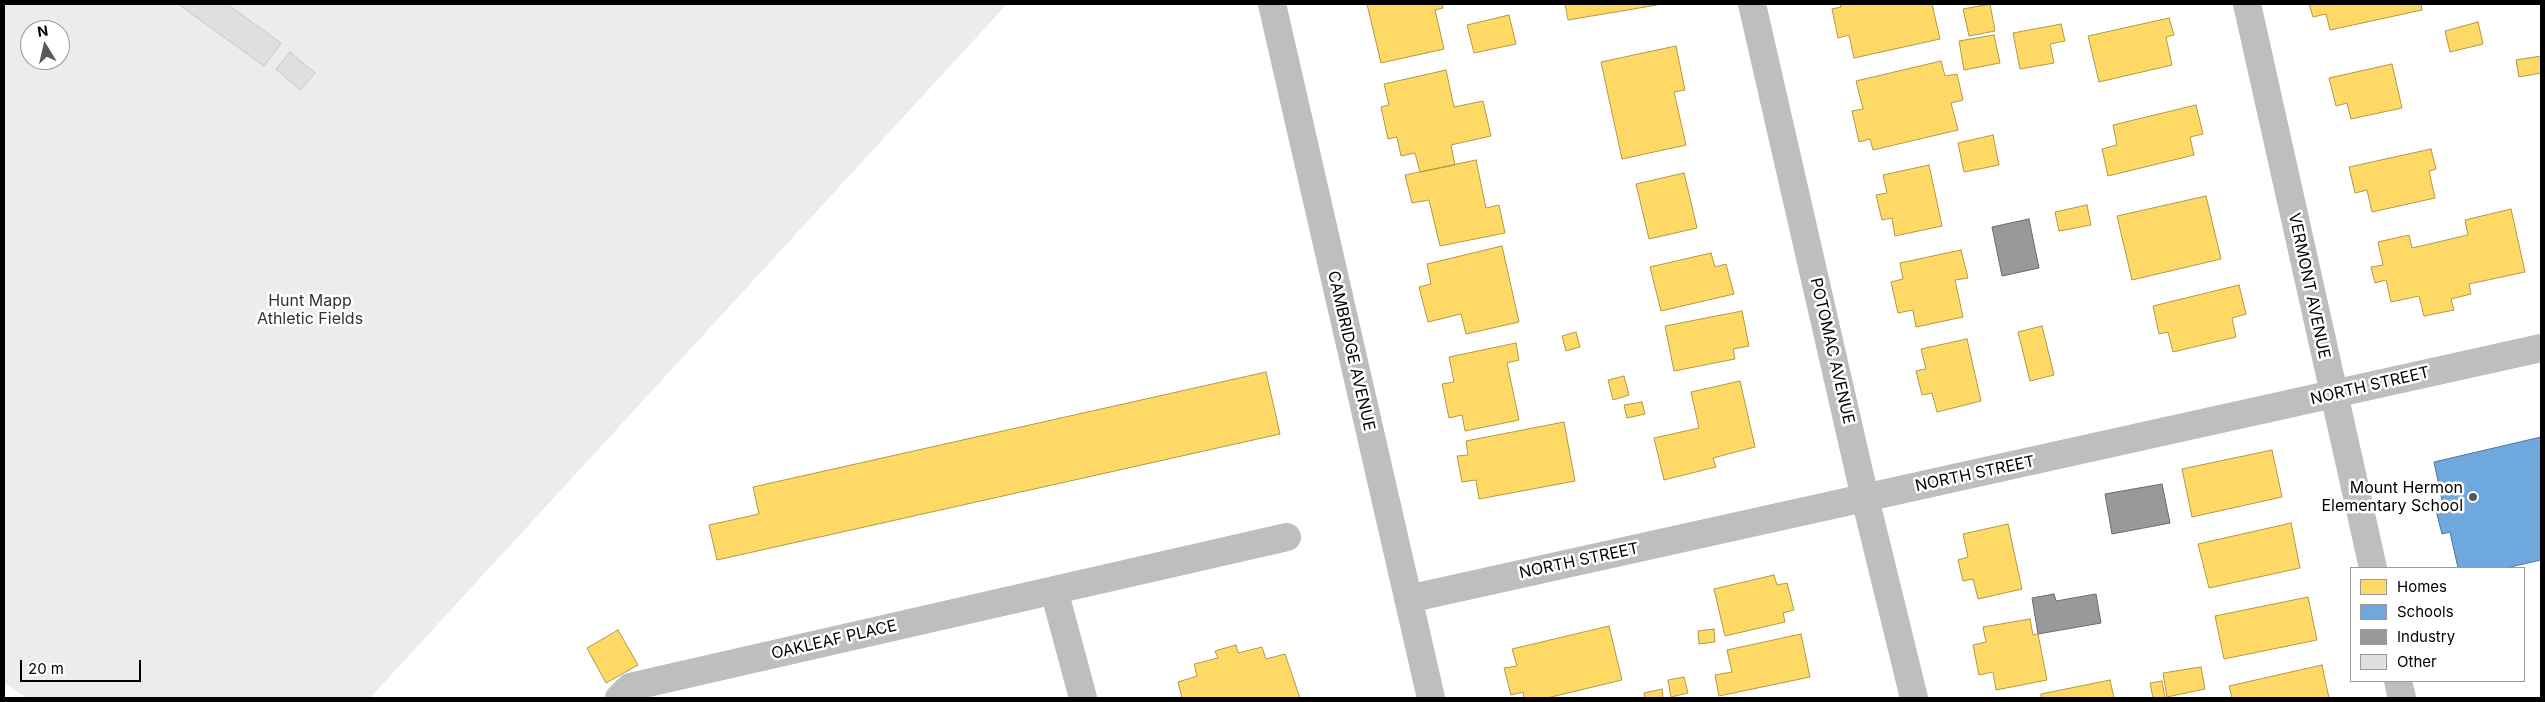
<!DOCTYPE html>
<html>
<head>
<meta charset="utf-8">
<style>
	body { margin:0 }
	#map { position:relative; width:2545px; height:702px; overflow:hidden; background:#fff; font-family:Inter,sans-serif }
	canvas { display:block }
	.frame { position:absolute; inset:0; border:5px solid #000; pointer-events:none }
	.legend { position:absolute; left:2350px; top:567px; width:175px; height:115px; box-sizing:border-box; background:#fff; border:1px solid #999; margin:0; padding:6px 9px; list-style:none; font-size:15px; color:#000 }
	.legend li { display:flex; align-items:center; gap:10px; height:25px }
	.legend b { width:25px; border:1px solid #999 }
	.north { position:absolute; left:20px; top:20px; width:50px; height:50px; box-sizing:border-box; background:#fff; border:1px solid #999; border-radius:50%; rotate:351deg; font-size:14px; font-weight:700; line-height:20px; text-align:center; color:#000 }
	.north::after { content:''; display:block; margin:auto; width:18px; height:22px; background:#595959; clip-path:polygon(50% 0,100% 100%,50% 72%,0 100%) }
	.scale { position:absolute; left:20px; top:660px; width:121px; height:22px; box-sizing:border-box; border:2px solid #000; border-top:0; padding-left:6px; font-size:15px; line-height:18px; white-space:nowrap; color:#000; -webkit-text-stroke:4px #fff; paint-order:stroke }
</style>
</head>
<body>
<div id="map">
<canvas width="2545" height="702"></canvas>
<div class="frame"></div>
<ul class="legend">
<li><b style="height:14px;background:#ffd966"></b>Homes</li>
<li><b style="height:14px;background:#6fa8dc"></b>Schools</li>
<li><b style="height:14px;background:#999"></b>Industry</li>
<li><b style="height:14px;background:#dfdfdf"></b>Other</li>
</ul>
<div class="north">N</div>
<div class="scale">20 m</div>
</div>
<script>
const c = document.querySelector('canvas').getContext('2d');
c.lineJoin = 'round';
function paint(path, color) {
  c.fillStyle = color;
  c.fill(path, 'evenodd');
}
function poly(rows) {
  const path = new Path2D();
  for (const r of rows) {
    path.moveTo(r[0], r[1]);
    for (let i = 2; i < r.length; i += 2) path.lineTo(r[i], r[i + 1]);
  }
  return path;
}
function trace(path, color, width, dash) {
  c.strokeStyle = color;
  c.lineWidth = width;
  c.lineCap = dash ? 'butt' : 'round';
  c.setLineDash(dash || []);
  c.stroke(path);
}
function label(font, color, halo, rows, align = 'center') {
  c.font = font + ' Inter,sans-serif';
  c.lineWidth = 5;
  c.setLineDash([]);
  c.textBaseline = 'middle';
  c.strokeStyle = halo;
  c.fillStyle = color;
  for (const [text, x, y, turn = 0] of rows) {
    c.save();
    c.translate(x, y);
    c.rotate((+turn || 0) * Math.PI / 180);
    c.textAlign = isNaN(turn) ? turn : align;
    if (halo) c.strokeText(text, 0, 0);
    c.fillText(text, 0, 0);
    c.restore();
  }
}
paint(poly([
	[4,4,1007,4,370,698,27,698,4,683],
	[30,30,60,30,60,60,30,60]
]), '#ececec');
const homes = poly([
	[1367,4,1442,4,1443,8,1435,10,1444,49,1381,63,1367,4],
	[1565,4,1656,4,1657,5,1568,20,1565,4],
	[1840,4,1932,4,1940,39,1854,58,1849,35,1838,38,1832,9,1841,7,1840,4],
	[1990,4,1995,31,1969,36,1963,9,1990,4],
	[2309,4,2421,4,2422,10,2330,30,2326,14,2313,17,2309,4],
	[1509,15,1516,44,1474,53,1467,25,1509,15],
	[2169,18,2174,35,2166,37,2172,65,2099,82,2088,36,2169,18],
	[2478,22,2483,44,2450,52,2445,31,2478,22],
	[2061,24,2065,41,2050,44,2054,63,2020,69,2013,33,2061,24],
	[1994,35,2000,63,1964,70,1959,41,1994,35],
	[1676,46,1685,90,1674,92,1686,145,1622,159,1601,62,1676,46],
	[2541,56,2541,73,2519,77,2516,60,2541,56],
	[1941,61,1945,76,1957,74,1963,100,1951,103,1958,130,1873,150,1870,139,1859,142,1852,111,1863,109,1856,81,1941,61],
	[2392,64,2402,108,2351,119,2347,103,2336,106,2329,78,2392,64],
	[1446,70,1454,107,1483,101,1491,136,1451,145,1455,165,1420,172,1415,153,1401,156,1397,137,1388,139,1381,107,1389,105,1384,84,1446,70],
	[2196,105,2203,134,2190,137,2194,155,2108,176,2102,149,2117,145,2113,125,2196,105],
	[1993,135,1999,165,1964,172,1958,143,1993,135],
	[2431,149,2436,169,2429,171,2435,198,2372,212,2367,190,2355,193,2349,167,2431,149],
	[1476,160,1486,208,1499,205,1505,233,1440,246,1429,200,1412,203,1405,175,1476,160],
	[1929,165,1942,226,1895,236,1892,218,1882,220,1876,195,1887,193,1883,175,1929,165],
	[1684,173,1697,228,1649,239,1636,184,1684,173],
	[2206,196,2221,259,2132,280,2117,216,2206,196],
	[2087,205,2091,225,2059,231,2055,212,2087,205],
	[2511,209,2525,272,2469,284,2471,294,2451,299,2454,310,2424,316,2419,296,2391,302,2386,280,2375,283,2371,267,2383,265,2378,242,2409,235,2412,248,2468,235,2465,220,2511,209],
	[1502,246,1519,322,1466,334,1461,314,1428,322,1419,287,1431,284,1427,264,1502,246],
	[1961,250,1968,278,1955,280,1963,317,1916,327,1913,310,1898,313,1891,282,1903,279,1900,263,1961,250],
	[1711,253,1715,267,1726,264,1734,294,1661,311,1650,267,1711,253],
	[2239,285,2246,314,2232,318,2236,337,2173,352,2168,332,2159,334,2153,306,2239,285],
	[1742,311,1749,346,1733,349,1735,359,1674,371,1665,326,1742,311],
	[2042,326,2054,375,2030,381,2018,332,2042,326],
	[1576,332,1580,347,1566,351,1562,336,1576,332],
	[1967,339,1981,401,1937,412,1932,393,1922,395,1916,371,1926,369,1921,349,1967,339],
	[1516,343,1519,360,1507,363,1519,420,1465,431,1462,415,1449,418,1442,384,1454,382,1449,357,1516,343],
	[1266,372,1280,434,717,560,709,525,759,514,753,487,1266,372],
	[1624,376,1629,395,1613,400,1608,380,1624,376],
	[1740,381,1755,447,1713,458,1716,467,1664,480,1654,438,1699,428,1691,392,1740,381],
	[1642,402,1645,414,1627,418,1624,405,1642,402],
	[1564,422,1575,481,1479,499,1476,480,1462,482,1457,456,1468,455,1466,441,1564,422],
	[2272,450,2282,497,2192,517,2182,469,2272,450],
	[2291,523,2300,568,2209,588,2198,544,2291,523],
	[2008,524,2022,589,1978,599,1973,579,1963,581,1958,560,1968,557,1963,534,2008,524],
	[1774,575,1777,585,1787,583,1794,610,1783,613,1785,622,1725,636,1714,589,1774,575],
	[2308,597,2317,640,2224,659,2215,616,2308,597],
	[2030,619,2033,635,2038,634,2047,680,1996,690,1993,672,1979,675,1973,645,1986,642,1983,627,2030,619],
	[1609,626,1622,680,1547,698,1524,698,1523,692,1511,695,1504,668,1517,666,1512,649,1609,626],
	[1714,629,1715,642,1699,644,1698,631,1714,629],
	[618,630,638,665,606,683,587,648,618,630],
	[1801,634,1810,677,1719,696,1715,675,1732,672,1727,650,1801,634],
	[1236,645,1238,653,1262,647,1266,659,1285,654,1300,698,1182,698,1178,682,1197,676,1194,664,1218,658,1215,651,1236,645],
	[2322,665,2329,698,2232,698,2229,686,2322,665],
	[2201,667,2205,689,2167,697,2163,673,2201,667],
	[1684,677,1688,693,1671,697,1668,680,1684,677],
	[2110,680,2114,698,2041,698,2041,694,2110,680],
	[2162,681,2165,698,2153,698,2150,683,2162,681],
	[1662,689,1663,698,1645,698,1644,693,1662,689]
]);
paint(homes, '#ffd966');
trace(homes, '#b29847', 1);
const schools = poly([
	[2541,437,2541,560,2506,568,2458,568,2450,532,2442,534,2435,507,2443,505,2434,462,2541,437]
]);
paint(schools, '#6fa8dc');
trace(schools, '#4e769a', 1);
const industry = poly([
	[2029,219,2039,268,2002,276,1992,227,2029,219],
	[2162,484,2170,523,2112,534,2105,494,2162,484],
	[2054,594,2056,601,2096,594,2101,623,2038,634,2032,598,2054,594]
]);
paint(industry, '#999');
trace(industry, '#6b6b6b', 1);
const building = poly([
	[178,4,227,4,281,43,264,66,178,4],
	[290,52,315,73,300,90,276,69,290,52]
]);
paint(building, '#dfdfdf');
trace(building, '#c7c7c7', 1);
trace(poly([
	[1272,4,1431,698],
	[1752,4,1865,498,1914,698],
	[2247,4,2373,568],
	[1054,590,1083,698],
	[1408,599,2541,348],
	[2398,681,2402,698],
	[619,698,630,687,1287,537]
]), '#bebebe', 28);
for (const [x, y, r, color] of [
	[2473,497,5,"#595959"]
]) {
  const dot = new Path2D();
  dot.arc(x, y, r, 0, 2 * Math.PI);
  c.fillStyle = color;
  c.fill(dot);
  trace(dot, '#fff', 2);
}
label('16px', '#000', '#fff', [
	["VERMONT AVENUE",2309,286,78],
	["CAMBRIDGE AVENUE",1351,351,77],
	["POTOMAC AVENUE",1832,351,77],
	["NORTH STREET",2370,386,-13],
	["NORTH STREET",1975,474,-12],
	["NORTH STREET",1579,561,-12],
	["OAKLEAF PLACE",834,640,-13]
]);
label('16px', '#333', '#fff', [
	["Hunt Mapp",310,301],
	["Athletic Fields",310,319]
]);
label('16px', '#000', '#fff', [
	["Mount Hermon",2463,488],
	["Elementary School",2463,506]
], 'right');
</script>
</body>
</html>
